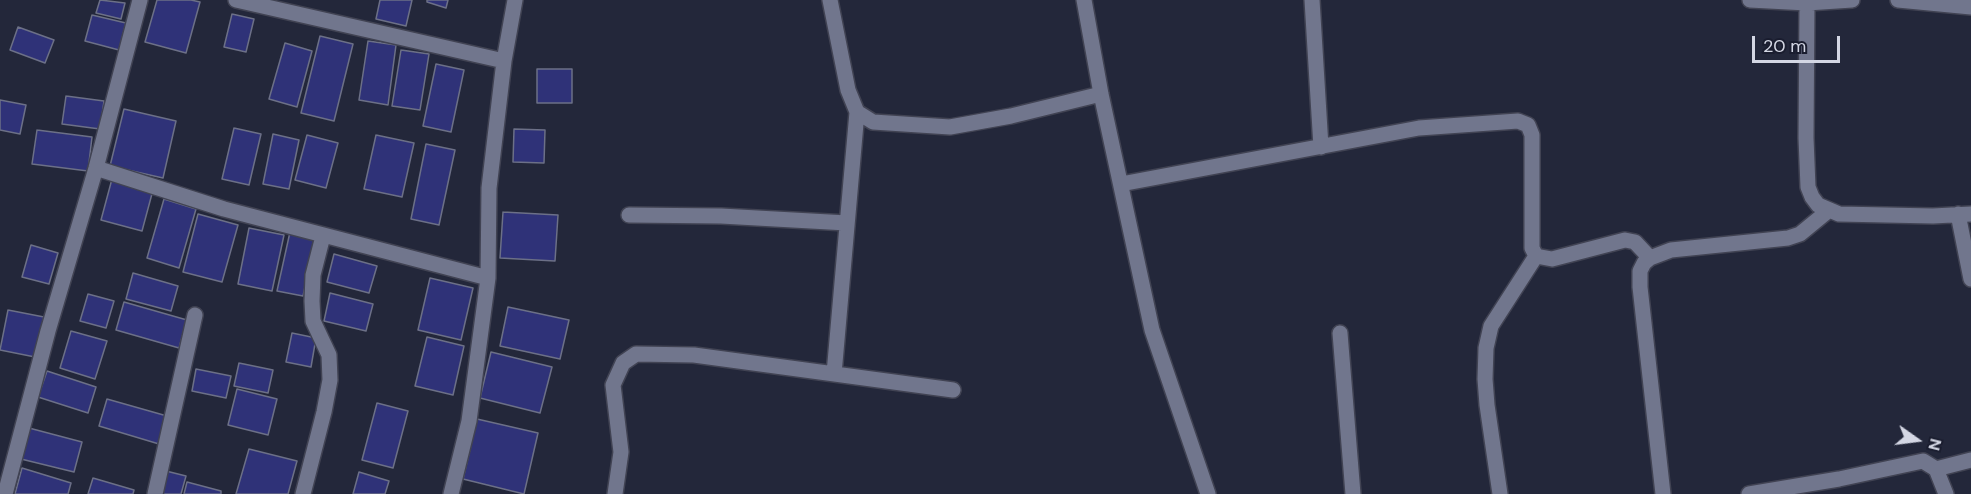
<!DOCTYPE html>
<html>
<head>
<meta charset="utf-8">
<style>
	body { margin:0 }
	#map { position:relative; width:1971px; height:494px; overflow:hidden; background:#23273a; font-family:"DM Sans",sans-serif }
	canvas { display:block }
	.north { position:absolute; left:1887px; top:410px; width:60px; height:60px; -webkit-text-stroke:4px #1a1d2f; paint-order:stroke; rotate:104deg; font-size:16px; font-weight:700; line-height:24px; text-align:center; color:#d4d7e4 }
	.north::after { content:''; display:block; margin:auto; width:21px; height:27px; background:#d4d7e4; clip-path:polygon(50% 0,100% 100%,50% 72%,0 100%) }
	.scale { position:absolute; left:1752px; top:36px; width:88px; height:27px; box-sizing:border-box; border:3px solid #d4d7e4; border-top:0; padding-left:8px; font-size:18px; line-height:21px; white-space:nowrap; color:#d4d7e4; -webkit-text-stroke:4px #1a1d2f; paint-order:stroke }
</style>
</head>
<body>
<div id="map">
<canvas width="1971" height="494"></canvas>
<div class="north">N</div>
<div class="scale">20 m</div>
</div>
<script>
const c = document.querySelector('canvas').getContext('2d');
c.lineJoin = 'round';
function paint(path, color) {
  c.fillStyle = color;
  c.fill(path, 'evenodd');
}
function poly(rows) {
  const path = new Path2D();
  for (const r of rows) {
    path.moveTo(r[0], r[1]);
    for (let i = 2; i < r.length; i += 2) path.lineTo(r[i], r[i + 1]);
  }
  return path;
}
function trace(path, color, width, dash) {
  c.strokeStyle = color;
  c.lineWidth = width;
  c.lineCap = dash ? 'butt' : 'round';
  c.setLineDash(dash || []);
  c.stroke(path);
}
const building = poly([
	[100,0,125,3,121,19,96,13,100,0],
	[157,0,191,0,200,2,186,53,145,42,157,0],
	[380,0,412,0,406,26,376,19,380,0],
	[427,0,448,0,446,8,427,2,427,0],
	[232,14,254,19,246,52,224,47,232,14],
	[92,15,126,23,119,50,85,41,92,15],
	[18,27,54,40,45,63,10,50,18,27],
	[320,36,353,44,334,121,301,113,320,36],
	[368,41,396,45,388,105,359,100,368,41],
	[285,43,312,51,297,107,269,99,285,43],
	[401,50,429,54,420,110,392,106,401,50],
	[436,64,464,70,451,132,423,126,436,64],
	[537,69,572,69,572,103,537,103,537,69],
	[66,96,104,101,100,129,62,124,66,96],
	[0,100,26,105,20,134,0,130,0,100],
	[124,109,176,121,163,178,110,166,124,109],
	[234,128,261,134,249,185,222,179,234,128],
	[514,129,545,130,544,163,513,162,514,129],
	[37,130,92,137,88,171,32,164,37,130],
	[273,134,299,140,289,189,263,184,273,134],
	[307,135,338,143,326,188,295,180,307,135],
	[376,135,414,143,402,197,364,189,376,135],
	[426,144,455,150,439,225,411,219,426,144],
	[112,179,153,190,142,231,101,220,112,179],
	[164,199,196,209,179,268,147,258,164,199],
	[503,212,558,215,555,261,500,258,503,212],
	[198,214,238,225,222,282,183,272,198,214],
	[249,228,284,235,272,291,238,284,249,228],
	[290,232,316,237,303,296,277,291,290,232],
	[31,245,58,253,49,284,22,277,31,245],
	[334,254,377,266,369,293,327,282,334,254],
	[133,273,178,286,171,311,126,299,133,273],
	[430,278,473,288,461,340,418,330,430,278],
	[330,293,373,304,366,331,324,321,330,293],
	[88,294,114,301,106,328,80,321,88,294],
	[124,302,187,320,179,348,116,330,124,302],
	[508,307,569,320,560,359,500,346,508,307],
	[8,310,44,317,35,357,0,350,8,310],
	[71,331,107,341,95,379,60,368,71,331],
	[292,333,316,338,311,367,286,362,292,333],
	[427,337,464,346,453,395,415,386,427,337],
	[491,352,552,367,540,413,480,398,491,352],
	[239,363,273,370,268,393,234,386,239,363],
	[196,369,231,376,226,398,192,391,196,369],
	[47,371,96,387,88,413,38,397,47,371],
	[237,389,277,399,268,435,228,425,237,389],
	[107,399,167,416,159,444,99,426,107,399],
	[377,403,408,411,393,468,362,460,377,403],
	[477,419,538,433,524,494,463,479,477,419],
	[29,428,82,442,74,472,21,459,29,428],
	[249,449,297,461,288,494,236,494,249,449],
	[22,468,71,483,68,494,15,494,22,468],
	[166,471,186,476,181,494,160,494,166,471],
	[359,472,389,481,385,494,353,494,359,472],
	[93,478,134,490,133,494,88,494,93,478],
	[187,482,221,491,221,494,184,494,187,482]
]);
paint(building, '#2f3278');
trace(building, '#6c7087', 1.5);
const street = poly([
	[236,0,504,61],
	[830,0,848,90,857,112,873,122,950,127,1011,116,1101,94],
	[1084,0,1101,94,1152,330,1208,494],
	[1312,0,1321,147],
	[1750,0,1807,3,1852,0],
	[1898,0,1971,7],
	[1807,3,1806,138,1808,187,1812,197,1818,205,1839,214,1933,216,1971,214],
	[96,168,224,209,488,278],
	[1121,184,1419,128,1518,121,1528,125,1532,135,1532,248,1536,256,1552,259,1625,240,1635,242,1650,258],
	[1958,214,1971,279],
	[629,215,721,216,847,223],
	[1340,333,1353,494],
	[834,374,857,112],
	[1936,469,1971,460],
	[5,494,48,331,96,168,140,0],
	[155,494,195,315],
	[303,494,324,412,330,380,329,355,313,321,312,301,313,275,323,236],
	[451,494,469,421,488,278,489,188,504,61,515,0],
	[615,494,621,452,613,385,623,363,636,354,694,355,953,390],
	[1500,494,1487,405,1485,379,1486,348,1491,326,1536,256],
	[1663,494,1640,287,1640,271,1644,263,1650,258,1671,250,1788,238,1800,234,1828,211],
	[1749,494,1839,479,1923,461,1936,469,1946,494]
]);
trace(street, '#414353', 18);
trace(street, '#71768d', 15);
</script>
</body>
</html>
